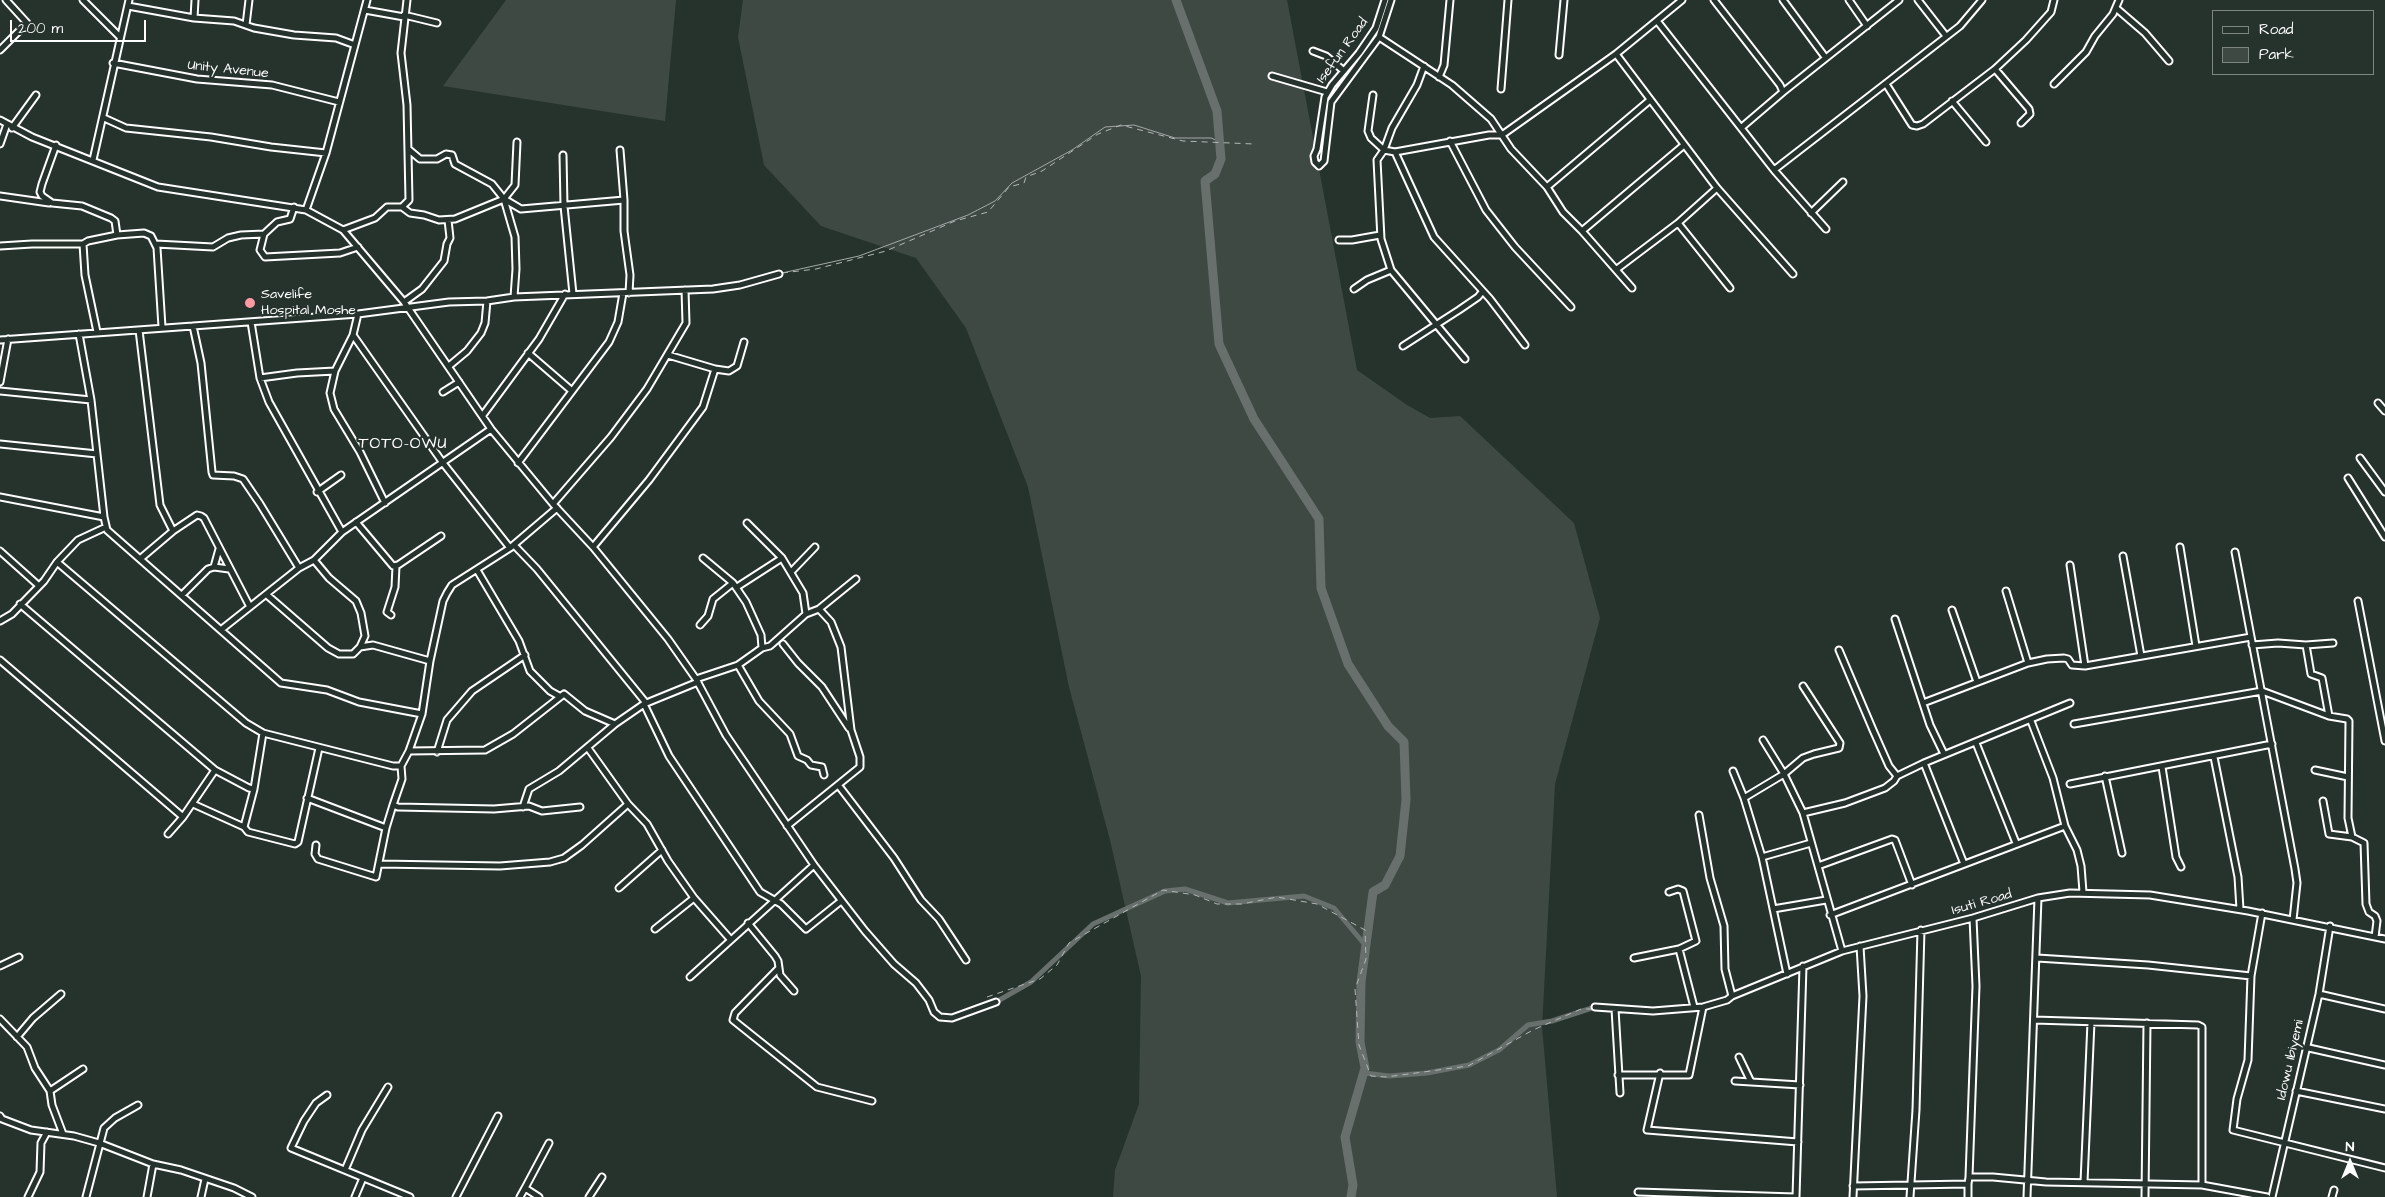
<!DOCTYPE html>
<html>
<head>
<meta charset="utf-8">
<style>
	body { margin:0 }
	#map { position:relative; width:2385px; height:1197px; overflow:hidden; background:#26332d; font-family:"Architects Daughter",sans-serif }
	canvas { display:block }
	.legend { position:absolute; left:2212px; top:10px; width:162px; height:65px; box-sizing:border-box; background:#26332d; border:1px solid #7d8581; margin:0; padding:6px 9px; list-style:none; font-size:15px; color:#fff }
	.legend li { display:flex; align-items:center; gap:10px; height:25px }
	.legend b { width:25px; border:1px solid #7d8581 }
	.north { position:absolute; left:2325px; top:1137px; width:50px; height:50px; -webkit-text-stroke:4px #26332d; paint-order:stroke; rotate:0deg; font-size:14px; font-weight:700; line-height:20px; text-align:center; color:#fff }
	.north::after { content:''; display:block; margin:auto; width:18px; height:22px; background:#fff; clip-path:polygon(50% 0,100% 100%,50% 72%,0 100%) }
	.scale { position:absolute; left:10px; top:20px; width:136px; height:22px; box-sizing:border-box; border:2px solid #fff; border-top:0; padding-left:6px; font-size:15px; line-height:18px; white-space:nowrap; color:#fff; -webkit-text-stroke:4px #26332d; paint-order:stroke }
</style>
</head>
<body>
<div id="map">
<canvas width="2385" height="1197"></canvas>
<ul class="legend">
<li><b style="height:6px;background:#26332d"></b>Road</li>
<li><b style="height:14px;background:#3e4944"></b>Park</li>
</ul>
<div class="north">N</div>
<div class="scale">200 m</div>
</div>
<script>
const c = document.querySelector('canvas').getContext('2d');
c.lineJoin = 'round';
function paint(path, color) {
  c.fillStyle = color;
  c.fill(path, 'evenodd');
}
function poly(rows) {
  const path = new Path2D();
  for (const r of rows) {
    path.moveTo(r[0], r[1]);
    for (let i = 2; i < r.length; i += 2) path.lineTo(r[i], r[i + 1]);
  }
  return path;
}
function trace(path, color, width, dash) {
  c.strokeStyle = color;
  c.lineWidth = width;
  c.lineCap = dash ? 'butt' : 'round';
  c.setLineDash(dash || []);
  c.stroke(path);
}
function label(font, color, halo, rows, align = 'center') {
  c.font = font + ' "Architects Daughter",sans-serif';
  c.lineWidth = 4.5;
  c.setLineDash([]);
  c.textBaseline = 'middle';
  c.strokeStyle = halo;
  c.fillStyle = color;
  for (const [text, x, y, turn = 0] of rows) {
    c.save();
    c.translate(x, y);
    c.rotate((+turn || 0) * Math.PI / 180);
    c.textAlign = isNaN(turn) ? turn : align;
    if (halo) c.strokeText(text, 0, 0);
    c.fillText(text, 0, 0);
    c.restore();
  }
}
paint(poly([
	[506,0,676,0,665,121,443,86],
	[743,0,1287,0,1357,370,1407,405,1430,418,1460,416,1574,523,1600,618,1555,784,1542,1027,1557,1197,1113,1197,1115,1170,1139,1104,1141,976,1110,840,1069,687,1028,487,966,328,916,258,821,226,764,165,738,37]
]), '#3e4944');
trace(poly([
	[782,273,859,256,968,215,995,201,1012,183,1072,150,1105,127,1134,125,1175,138,1211,138,1220,142]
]), '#a4a9a7', 1);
trace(poly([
	[996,1002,1031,982,1093,924,1165,891,1185,889,1228,903,1304,896,1334,908,1366,946],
	[1364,1073,1389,1076,1427,1073,1469,1065,1499,1050,1528,1025,1552,1021,1595,1007]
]), '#67706c', 5);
trace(poly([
	[1176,0,1217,111,1221,159,1215,174,1205,181,1219,344,1254,419,1319,519,1321,588,1348,664,1388,726,1404,742,1406,800,1400,856,1385,885,1373,892,1361,982,1360,1042,1365,1068,1345,1137,1353,1185,1351,1197]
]), '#67706c', 9);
trace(poly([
	[782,273,816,269,886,251,955,221,988,212,1009,187,1024,183,1026,177,1042,171,1098,134,1121,125,1183,141,1254,144],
	[987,997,1040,979,1057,965,1069,943,1163,890,1195,895,1217,904,1242,904,1277,897,1317,904,1365,930,1366,959,1355,989,1359,1045,1371,1076,1386,1077,1468,1066,1533,1030,1581,1009,1594,1009]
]), '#b3b8b6', 1, [6, 5]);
const minor = poly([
	[83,0,120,37],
	[1385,0,1376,28,1359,53,1332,85,1325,97,1317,149,1314,156,1315,162,1319,166,1324,161,1331,102,1379,37,1391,0],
	[1714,0,1780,85,1783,92,1742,127],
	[1783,0,1825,57],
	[1849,0,1867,26],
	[1918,0,1946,36],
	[128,6,194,18,234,21,254,28,294,35,336,38,355,45],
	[2116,8,2145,33,2169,61],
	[365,10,404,17],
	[404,15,437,23],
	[194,18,195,0],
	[1658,22,1774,170,1826,229],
	[246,25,249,0],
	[1379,37,1452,85,1491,119,1511,149,1547,187,1563,212,1582,231,1632,288],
	[0,50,27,23,6,0],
	[1313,51,1326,56,1344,71],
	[1616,54,1717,188,1793,274],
	[1559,55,1564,0],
	[113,63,197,79,272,85,339,102],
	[1424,66,1417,85,1392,128,1384,150,1377,160,1381,239,1391,270,1465,359],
	[1995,69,2029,109,2030,114,2021,123],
	[1272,76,1327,92],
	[1439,77,1444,65,1450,0],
	[1886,84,1912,125,1917,126,1923,124,1995,69,2026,40,2051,12,2054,0],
	[2054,84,2086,52,2095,36,2113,14,2119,0],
	[1501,89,1508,0],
	[1783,92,1899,0],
	[1373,95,1368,131,1371,138,1384,150,1395,152,1434,237,1490,299,1525,345],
	[1952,101,1986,142],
	[104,118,126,128,211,137,271,147,326,153],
	[0,120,32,137,158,187,306,210,343,230,404,302,491,429,553,504,593,547,668,639,696,679,726,735,814,865,865,931,894,964,916,983,929,1000,934,1012,940,1017,952,1018,996,1002],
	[12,128,36,95],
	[1450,141,1486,210,1515,247,1571,307],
	[0,144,7,124],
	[56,145,42,184,40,192,42,196,52,203,82,206,111,218,115,221,117,235],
	[408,149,420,159,437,159,446,154,452,155,455,164,492,184,504,199,521,209,624,200],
	[620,150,624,200,624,231,630,275,629,293],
	[1395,152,1489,135,1502,135,1616,54,1682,0],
	[563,155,564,206,573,294],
	[93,160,129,0],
	[1774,170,1960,26,1982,0],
	[1547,187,1650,100],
	[0,196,49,203],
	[402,207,410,213,424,215,439,220,455,219,504,199],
	[306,210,326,153,367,0],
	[1811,213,1843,182],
	[1678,223,1730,288],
	[343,230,375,218,387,207,402,207,409,200,407,105,401,53,407,0],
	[1582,231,1684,145],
	[264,234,260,250,265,257,340,253,358,247],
	[1339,240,1352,240,1380,235],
	[83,244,85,275,97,332],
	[156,244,213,247,228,238,241,235,264,234,277,222,290,219,294,207],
	[0,246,32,244,83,244,88,241,117,235,144,233,151,236,157,248,162,327],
	[1617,269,1678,223,1717,188],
	[1354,289,1367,280,1391,270],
	[514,297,516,269,515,237,504,199,515,185,517,142],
	[404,302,422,289,444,261,447,244,450,238,448,220],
	[358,314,353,335,335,371,330,393,334,409,360,452,385,503],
	[251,322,260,378,269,402,342,532],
	[193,326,201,363,212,472,213,475,234,476,243,479,260,504,299,568],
	[139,330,160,505,173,531],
	[79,334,91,400,104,517],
	[353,335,443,463,510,548],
	[0,340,358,314,449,302,487,301,514,297,713,289,740,285,779,274],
	[1403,346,1459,310,1478,297,1482,292],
	[528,353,572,391],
	[449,366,467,351,481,333,485,323,487,301],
	[715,369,729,371,737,366,744,342],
	[260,378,297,373,335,371],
	[0,382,8,339],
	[0,391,91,400],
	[443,392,459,382],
	[2378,403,2385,411],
	[483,415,539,339,565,294],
	[0,444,97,454],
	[2360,458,2385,492],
	[518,463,609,342,618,322,623,293],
	[2348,478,2385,537],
	[317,492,341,475],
	[0,497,104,517,107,530,281,683,327,690,359,702,422,714],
	[553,504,611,437,647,389,686,323,685,290],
	[356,522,393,566,398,565,441,536],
	[747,523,782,558],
	[514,545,537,569,646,703],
	[593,547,649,480,703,407,715,369,668,355],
	[2180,547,2196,646],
	[0,551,38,585],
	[2235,552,2295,869,2297,883,2293,920],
	[2123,556,2141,656],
	[703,558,733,583],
	[140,559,173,531,197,515,201,516,204,518,250,607],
	[57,562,246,723,263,733,393,766,401,766],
	[2070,565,2085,666],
	[214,567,219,549],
	[477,570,519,641,530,671,550,691,559,696],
	[791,572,815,547],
	[737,587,782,558,803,593,806,614],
	[2006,591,2028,663],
	[182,595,208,569,214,567,229,569],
	[267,595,328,648,339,654,353,654,360,647,365,636,361,613,356,601,329,578,314,560,342,532,491,429],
	[2358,601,2385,741],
	[20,604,215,770,249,788,254,789,263,733],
	[1952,610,1977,682],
	[391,615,387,612,395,587,396,566],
	[1895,619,1930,725,1944,754],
	[0,621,12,614,44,581,57,562,78,540,106,527],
	[700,625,708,616,713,599,733,583,746,602,761,635,762,648],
	[222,629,299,568,314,560],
	[783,644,798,663,822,687,849,728],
	[2252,645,2278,643,2306,645,2333,643],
	[2306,645,2311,674,2322,678,2329,716],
	[360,647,373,645,430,661],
	[1839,650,1873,730,1889,766,1897,776],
	[0,660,183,817,215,770],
	[738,665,759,701,790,734,798,756,807,760,811,765,822,767,824,775],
	[696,679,738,665,762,648,770,646,806,614,819,609],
	[1923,703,2028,663,2047,659,2064,658,2068,659,2072,665,2085,666,2251,637],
	[644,704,669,756,760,892,781,904,806,929,841,901],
	[2031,721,2053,778,2065,826,2077,850,2081,866,2083,892],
	[2074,724,2262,691,2329,716,2347,719,2349,721,2348,818,2352,837],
	[1763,740,1784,774,1803,813,1842,951],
	[1976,743,2016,843],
	[588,748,628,804,647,824,668,861,694,898],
	[409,751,485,750,513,734,564,694,585,711,615,724],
	[437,752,447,720,472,691,525,655],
	[2214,757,2238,877,2240,909],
	[1924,763,1964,864],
	[2162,767,2176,857,2181,867],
	[2315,770,2348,777],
	[1733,771,1744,798,1762,857,1787,974],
	[2105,776,2122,853],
	[2070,784,2272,744],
	[839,786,894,858,921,900,939,919,966,960],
	[307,798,386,828,376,877,318,859,315,854,316,845],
	[1744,798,1784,774,1803,758,1814,754,1839,748,1840,743,1803,686],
	[2323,801,2329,834,2352,837,2364,843,2366,904,2369,912,2375,916,2377,921,2375,937],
	[193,804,244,827,248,832,295,844,298,842,319,748],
	[393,805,402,779,401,766,409,751,422,714,430,661,443,601,447,593,452,585,510,548,557,508],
	[523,807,529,789,559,771,615,724,644,704,698,682],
	[1803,813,1845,803,1885,788,1894,781,1897,776,1924,763,2070,703],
	[1699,815,1710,878,1724,926,1725,969,1732,996],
	[787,826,860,767,860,757,851,730,841,647,831,622,819,609,856,579],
	[244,827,254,789],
	[386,828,393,805,398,807,494,809,529,806,542,811,580,807],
	[168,834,183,817],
	[1762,857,1811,843],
	[380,864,500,866,550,862,564,858,582,845,628,804],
	[1818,866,1892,839,1895,840,1912,885],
	[619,888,662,850],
	[1773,909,1826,900],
	[2262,913,2251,976,2248,1060,2237,1099,2233,1130,2385,1168],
	[1830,915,2065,826],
	[748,923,775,956,778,961,780,975,794,991],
	[655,929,694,898,730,939],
	[1679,949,1694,1007],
	[1634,958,1679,949,1696,941,1683,891,1678,889,1669,892],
	[2037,958,2148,965,2251,976],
	[0,966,19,957],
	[778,969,735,1013,733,1020,817,1087,872,1101],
	[690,977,814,865],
	[2319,994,2385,1009],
	[1595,1007,1653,1011,1703,1007,1727,1000,1732,996,1842,951,1973,918,2038,898,2070,893,2150,895,2248,911,2385,939],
	[1615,1009,1620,1093],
	[0,1019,27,1047,35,1068,50,1091,83,1069],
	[2034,1020,2198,1025,2202,1027,2202,1185],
	[17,1037,33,1018,61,994],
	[2309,1048,2385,1065],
	[1739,1057,1751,1082],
	[1660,1073,1647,1130,1798,1142],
	[1618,1075,1689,1075,1703,1007],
	[1735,1081,1800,1085],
	[50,1091,52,1105,63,1134],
	[2296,1091,2385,1109],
	[327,1095,316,1103,304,1121,291,1148,410,1197],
	[0,1116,2,1119,31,1130,74,1136,99,1143,153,1164,181,1170,234,1188,252,1197],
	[345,1170,362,1130,388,1087],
	[1969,1177,1976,986,1973,918],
	[2084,1182,2091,1022],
	[1853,1186,1968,1184,1969,1177,1993,1177,2046,1182,2202,1185,2267,1197],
	[525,1188,549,1143],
	[1638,1192,1795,1197],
	[28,1197,40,1172,41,1143,47,1132],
	[86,1197,104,1128,115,1118,138,1105],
	[147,1197,153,1164],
	[201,1197,205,1179],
	[355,1197,363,1178],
	[456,1197,498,1116],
	[520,1197,525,1188,539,1197],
	[589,1197,602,1177],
	[1796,1197,1803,966],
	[1853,1197,1863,996,1860,946],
	[1910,1197,1916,1110,1921,930],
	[1968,1197,1968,1184],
	[2027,1197,2038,898],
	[2145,1197,2147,1023],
	[2272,1197,2319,994,2330,926],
	[2332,1197,2334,1190]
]);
trace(minor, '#fff', 9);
trace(minor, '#26332d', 5);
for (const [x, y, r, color] of [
	[250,303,6,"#ff9aa2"]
]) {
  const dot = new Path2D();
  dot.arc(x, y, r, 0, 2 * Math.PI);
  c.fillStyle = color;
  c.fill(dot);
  trace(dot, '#26332d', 2);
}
label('14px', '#fff', '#26332d', [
	["Isefun Road",1343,51,-54],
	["Unity Avenue",228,70,6],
	["Isuti Road",1982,903,-16],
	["Idowu Ibiyemi",2291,1060,-77]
]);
label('14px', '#fff', '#26332d', [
	["Savelife",261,295],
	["Hospital Moshe",261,311]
], 'left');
c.letterSpacing = '1px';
label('16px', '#fff', '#26332d', [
	["TOTO-OWU",403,445]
]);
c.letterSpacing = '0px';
</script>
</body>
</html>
